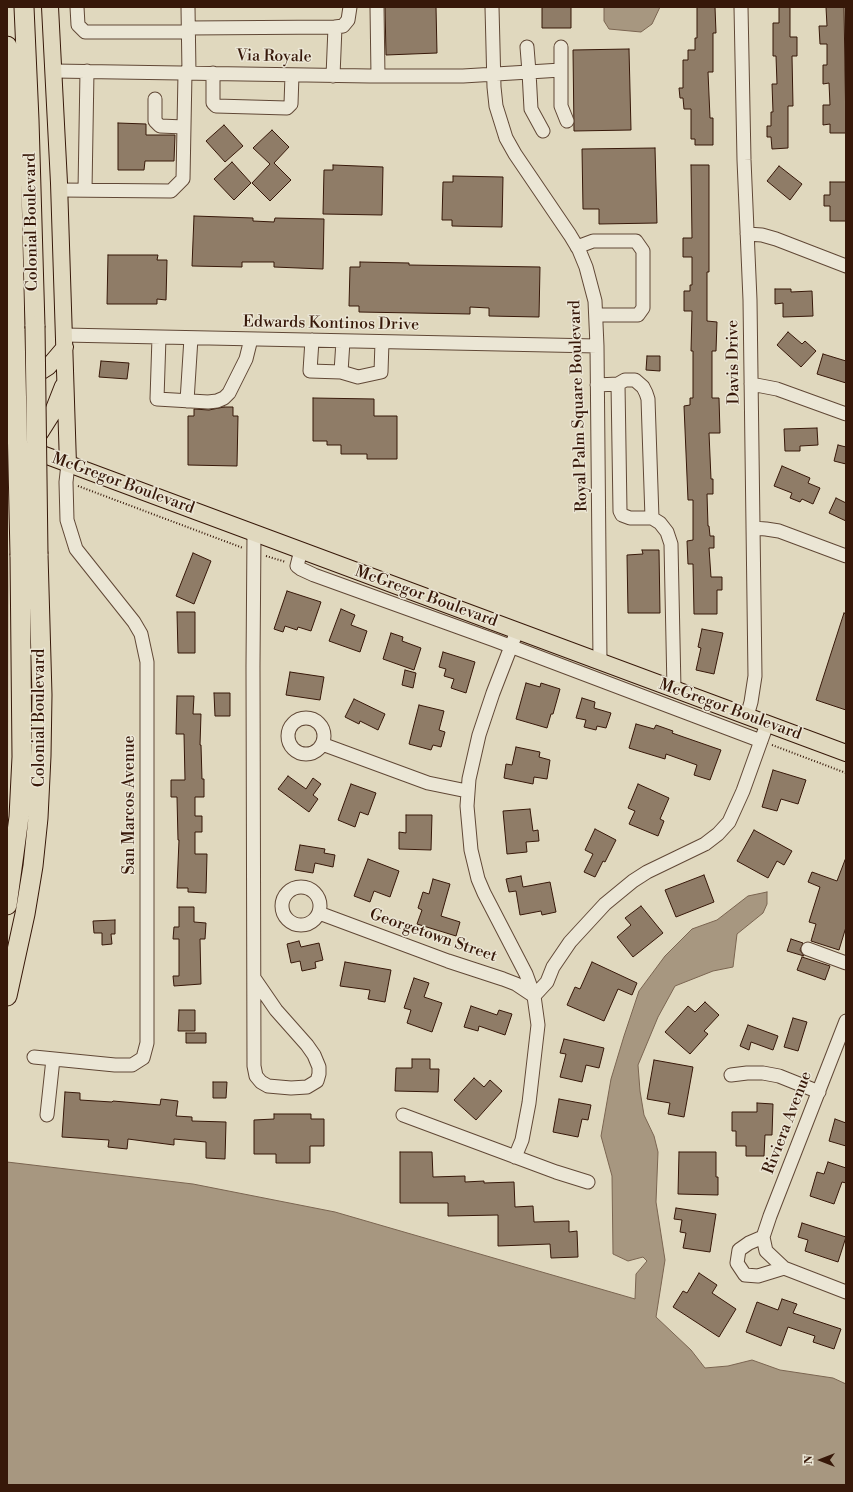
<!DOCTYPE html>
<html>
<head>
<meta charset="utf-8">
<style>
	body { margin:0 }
	#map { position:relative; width:853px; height:1492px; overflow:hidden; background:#e0d8be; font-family:"Libre Bodoni",serif }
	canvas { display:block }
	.frame { position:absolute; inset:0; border:8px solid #371809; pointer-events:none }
	.north { position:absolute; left:801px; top:1440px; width:40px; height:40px; -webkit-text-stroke:3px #ebe6d5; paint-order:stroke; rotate:270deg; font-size:11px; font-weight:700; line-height:16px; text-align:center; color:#371809 }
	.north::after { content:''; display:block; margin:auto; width:14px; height:18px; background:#371809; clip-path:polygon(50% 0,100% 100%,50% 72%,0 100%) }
</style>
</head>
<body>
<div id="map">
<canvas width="853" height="1492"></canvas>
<div class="frame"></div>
<div class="north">N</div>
</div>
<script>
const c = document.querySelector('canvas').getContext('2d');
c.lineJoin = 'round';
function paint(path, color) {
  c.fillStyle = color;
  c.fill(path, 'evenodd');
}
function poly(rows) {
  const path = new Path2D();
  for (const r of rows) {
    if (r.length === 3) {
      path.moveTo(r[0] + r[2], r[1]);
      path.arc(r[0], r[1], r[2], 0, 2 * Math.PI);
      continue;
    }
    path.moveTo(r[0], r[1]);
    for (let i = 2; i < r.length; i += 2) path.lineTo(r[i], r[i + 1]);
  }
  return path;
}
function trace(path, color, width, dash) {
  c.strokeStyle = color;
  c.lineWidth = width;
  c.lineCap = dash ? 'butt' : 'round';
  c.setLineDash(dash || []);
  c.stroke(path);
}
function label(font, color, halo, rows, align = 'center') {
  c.font = font + ' "Libre Bodoni",serif';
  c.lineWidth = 3;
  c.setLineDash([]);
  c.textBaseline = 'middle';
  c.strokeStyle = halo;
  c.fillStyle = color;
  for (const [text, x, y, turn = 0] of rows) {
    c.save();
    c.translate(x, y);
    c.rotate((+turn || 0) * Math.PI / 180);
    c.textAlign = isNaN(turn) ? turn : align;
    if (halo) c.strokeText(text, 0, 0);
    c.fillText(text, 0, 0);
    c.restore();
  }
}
paint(poly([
	[7,505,9,587,8,775,7,787]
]), '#c3b79f');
const water = poly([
	[604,7,660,7,652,24,641,32,609,29,604,21,604,7],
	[767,892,767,904,763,913,737,934,733,967,713,971,675,986,658,1017,638,1065,640,1091,644,1115,654,1136,658,1152,656,1202,665,1260,656,1317,691,1350,705,1368,728,1366,752,1360,780,1370,833,1378,846,1384,846,1485,7,1485,7,1162,193,1184,335,1212,635,1299,636,1274,647,1261,643,1257,628,1261,613,1254,612,1176,601,1136,611,1079,624,1036,639,991,665,956,692,929,717,920,748,896,767,892]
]);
paint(water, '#a79780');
trace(water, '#7a6450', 1);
const building = poly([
	[385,7,436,7,437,53,386,55,385,7],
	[542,7,571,7,571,28,542,28,542,7],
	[697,7,715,7,716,33,713,33,713,72,708,72,710,118,713,118,713,145,695,145,695,139,691,139,691,109,684,109,683,98,680,98,679,88,683,88,683,60,688,60,688,50,695,50,695,38,697,38,697,7],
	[779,7,790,7,790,37,797,37,797,56,792,56,793,106,788,106,788,148,772,149,771,137,767,137,767,126,771,126,771,112,773,112,772,84,777,84,776,56,773,56,773,23,779,23,779,7],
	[826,7,844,7,846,133,830,133,830,124,823,125,823,105,830,105,829,83,823,84,823,65,827,65,827,44,820,44,819,26,827,26,826,7],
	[629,49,631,130,574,131,573,50,629,49],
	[118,123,146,124,146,135,175,135,174,161,145,161,144,170,118,170,118,123],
	[224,125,243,146,225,162,206,141,224,125],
	[272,130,289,147,274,163,291,180,270,201,252,183,270,164,253,148,272,130],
	[655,148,657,223,599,224,599,209,583,209,582,149,655,148],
	[232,162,251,183,234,200,214,179,232,162],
	[333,165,383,167,382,215,323,214,324,170,333,170,333,165],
	[691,165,709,165,709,272,707,272,707,321,717,322,716,351,712,351,712,398,719,398,720,433,709,433,711,479,713,479,713,494,707,494,708,526,709,526,710,536,714,536,714,548,709,548,711,577,722,577,722,590,717,590,717,614,694,614,693,564,688,564,687,541,693,540,693,500,688,500,684,406,690,405,690,398,693,398,693,351,691,351,692,311,684,311,684,291,690,291,690,285,692,285,692,257,683,257,683,238,692,238,691,165],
	[779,166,802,184,790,200,767,181,779,166],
	[453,176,503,177,502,227,452,226,452,220,442,220,443,182,453,182,453,176],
	[830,182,846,182,846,221,830,221,830,206,824,206,824,195,830,195,830,182],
	[194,216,253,218,253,221,274,222,275,218,324,219,323,269,274,267,274,262,242,262,242,267,192,266,194,216],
	[108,255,158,255,157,260,167,260,166,300,157,299,157,304,107,304,108,255],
	[360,262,409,263,409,265,540,267,539,317,489,316,489,308,470,307,470,314,359,312,359,306,349,306,350,267,360,267,360,262],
	[775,289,791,289,791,292,812,291,813,316,783,317,783,303,775,304,775,289],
	[788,332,802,344,805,341,816,351,801,367,777,345,788,332],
	[823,354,846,361,846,383,817,374,823,354],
	[647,356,660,356,660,371,646,370,647,356],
	[101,361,129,363,127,379,99,377,101,361],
	[313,398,374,399,374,416,397,416,397,459,367,459,367,454,341,454,341,445,327,445,327,441,313,441,313,398],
	[224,407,233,407,233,416,238,416,237,466,188,465,188,416,194,416,194,409,209,410,224,407],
	[817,428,818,445,800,446,800,451,785,451,784,429,817,428],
	[838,445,846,447,846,464,834,461,838,445],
	[782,466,810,478,808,483,820,488,813,504,802,499,800,502,790,498,792,493,774,486,782,466],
	[836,498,846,503,846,521,829,513,836,498],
	[642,550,659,550,660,613,628,613,627,555,643,554,642,550],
	[193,553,211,561,194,604,176,596,193,553],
	[287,591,321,602,311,631,298,627,297,630,285,626,283,632,274,629,287,591],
	[341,609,355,615,351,625,367,631,360,652,329,641,341,609],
	[177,612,195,612,195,653,178,653,177,612],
	[844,613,846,614,846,710,816,700,844,613],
	[702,629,723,633,714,674,696,670,701,648,698,647,702,629],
	[391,633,403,637,402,641,421,648,414,670,383,659,391,633],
	[443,652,475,662,466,693,451,688,454,679,444,676,446,669,439,667,443,652],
	[405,670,416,673,413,688,402,685,405,670],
	[290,672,324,677,320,700,286,695,290,672],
	[526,683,540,687,541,683,560,689,553,714,551,714,547,728,516,719,526,683],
	[214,693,230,693,230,716,215,716,214,693],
	[177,696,194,696,193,714,201,714,200,745,201,745,202,779,204,779,204,797,195,797,195,816,202,816,202,832,195,832,195,854,207,854,206,893,188,892,188,888,177,888,179,840,178,840,177,797,171,797,171,780,185,780,184,734,176,734,177,696],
	[582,698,595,702,594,708,611,713,606,728,597,726,596,730,584,727,586,720,576,718,582,698],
	[354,699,385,714,378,730,360,721,359,724,345,717,354,699],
	[419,705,444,711,439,730,445,732,441,747,433,745,431,750,409,744,419,705],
	[636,724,654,729,656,725,673,731,672,733,721,750,710,780,694,775,697,765,666,754,665,759,629,748,636,724],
	[516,747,540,752,539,757,550,760,547,779,534,777,533,784,504,778,506,764,512,765,516,747],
	[773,770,806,780,798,804,781,799,777,811,762,807,773,770],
	[288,776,306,789,313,778,321,784,313,795,318,799,309,812,278,789,288,776],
	[351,784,376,793,368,815,360,812,355,827,338,820,351,784],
	[638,784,669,798,660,819,664,821,658,836,629,824,635,811,628,808,638,784],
	[530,809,533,831,538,830,539,841,526,842,527,852,507,854,503,811,530,809],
	[406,815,432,815,431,850,399,849,399,832,406,833,406,815],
	[595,829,616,840,605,862,603,861,595,877,584,872,593,854,585,850,595,829],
	[754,830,792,851,784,865,777,861,768,878,737,861,754,830],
	[300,845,325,849,324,853,335,855,333,867,315,863,313,873,295,870,300,845],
	[368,859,399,871,390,897,374,891,370,902,354,896,368,859],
	[845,860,846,860,846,927,839,950,811,941,816,924,809,922,820,887,808,882,812,872,837,881,845,860],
	[704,875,714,902,676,917,665,890,704,875],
	[521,876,523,887,550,882,556,912,542,915,541,911,520,915,516,891,509,892,506,879,521,876],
	[433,879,450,884,441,916,460,922,456,936,417,924,422,910,418,908,423,892,429,894,433,879],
	[641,906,663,933,633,957,617,937,631,925,625,918,641,906],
	[179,907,194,907,194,922,206,923,205,939,200,939,201,984,174,986,173,976,179,976,179,939,173,939,174,927,179,927,179,907],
	[115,920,115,934,111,934,112,944,102,945,102,933,94,933,93,921,115,920],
	[791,939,803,943,800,950,804,956,787,951,791,939],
	[299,941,301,947,319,943,323,960,315,962,316,968,302,971,300,961,291,963,287,944,299,941],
	[802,957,830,966,825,980,797,970,802,957],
	[345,962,391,970,385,1002,368,999,370,990,340,986,345,962],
	[592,962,637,983,632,995,618,989,604,1021,567,1005,575,987,580,989,592,962],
	[414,978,429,983,424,997,442,1003,432,1032,407,1023,411,1010,404,1008,414,978],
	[705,1002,719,1015,704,1031,708,1034,690,1054,665,1032,688,1006,695,1012,705,1002],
	[471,1006,497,1015,499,1010,512,1014,505,1035,479,1026,478,1031,464,1027,471,1006],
	[179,1010,195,1010,195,1031,178,1031,179,1010],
	[793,1018,807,1022,798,1051,784,1047,793,1018],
	[748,1025,778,1036,773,1050,751,1042,749,1050,740,1046,748,1025],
	[186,1033,206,1033,206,1043,186,1043,186,1033],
	[564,1039,604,1048,599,1068,586,1065,582,1082,560,1077,566,1054,560,1053,564,1039],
	[412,1059,430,1059,430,1069,439,1069,438,1092,395,1091,396,1068,412,1068,412,1059],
	[654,1060,693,1067,684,1117,668,1114,670,1103,647,1099,654,1060],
	[474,1078,484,1087,490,1080,502,1091,476,1120,454,1100,474,1078],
	[213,1082,227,1082,226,1098,213,1098,213,1082],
	[65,1092,80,1093,80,1100,112,1102,113,1101,160,1105,161,1099,178,1101,176,1116,192,1117,192,1121,226,1122,225,1159,206,1158,206,1142,174,1139,174,1145,128,1139,127,1149,108,1147,109,1140,62,1137,65,1092],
	[559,1099,591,1105,588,1120,582,1119,578,1137,553,1132,559,1099],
	[757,1103,773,1104,772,1135,765,1135,764,1156,746,1156,746,1146,736,1146,736,1131,732,1131,732,1112,757,1112,757,1103],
	[274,1114,311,1114,311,1119,324,1119,324,1146,310,1146,310,1163,276,1163,276,1154,254,1154,254,1120,274,1119,274,1114],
	[835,1119,846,1123,846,1146,829,1141,835,1119],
	[400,1152,432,1152,433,1177,465,1176,465,1182,484,1181,484,1183,514,1182,515,1207,533,1206,534,1222,569,1221,569,1232,577,1231,578,1257,551,1258,550,1244,498,1246,498,1215,448,1216,448,1203,400,1203,400,1152],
	[679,1152,716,1152,716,1177,718,1177,718,1195,678,1194,679,1152],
	[828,1162,846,1168,846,1183,842,1182,834,1204,810,1196,817,1172,824,1174,828,1162],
	[676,1208,716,1214,710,1252,683,1248,686,1233,680,1232,682,1220,674,1219,676,1208],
	[802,1223,846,1237,838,1262,805,1251,808,1240,798,1237,802,1223],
	[699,1273,717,1285,712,1293,736,1309,719,1337,673,1307,683,1291,687,1293,699,1273],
	[782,1299,797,1304,793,1313,841,1329,834,1349,813,1342,815,1336,788,1327,781,1346,746,1332,757,1302,778,1310,782,1299]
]);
paint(building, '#8f7c67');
trace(building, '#371809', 1);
const minor = poly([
	[77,7,78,25,85,32,188,32],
	[188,7,189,73],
	[377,7,378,76],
	[492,7,494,87,496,106,506,138,515,154,570,235,579,250,586,267,595,301,597,346,600,662],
	[741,7,744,160,750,300,755,676,751,702,747,716],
	[188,28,335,27],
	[527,47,529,72,561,70,561,106,567,121],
	[561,47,561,70],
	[54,71,370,76,463,76,529,72,531,109,543,131],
	[213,73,213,103,216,106,287,108,291,104,292,75],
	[333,76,335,27,343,26,348,20,350,7],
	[155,99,155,121,160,126,184,127],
	[60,190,171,191,183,179,185,73],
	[85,190,87,71],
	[747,234,762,235,776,239,846,266],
	[577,247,593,241,636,241,643,251,643,308,638,315,596,315],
	[64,335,597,346],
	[159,337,157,399,208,402,217,401,224,398,229,393,246,359,251,339],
	[312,340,310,371,341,372,358,377,381,372,382,342],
	[341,372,343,341],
	[618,384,620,511,622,515,630,518,652,518,660,523,667,532,671,544,674,689],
	[751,384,777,389,846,414],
	[597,385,618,384,625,380,635,380,643,387,646,393,648,399,652,518],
	[187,401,191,338],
	[753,528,766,529,779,531,846,556],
	[301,550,297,566,301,569,314,575,494,640,761,741],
	[306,736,18],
	[322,744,428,783,467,791],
	[301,906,19],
	[319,913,448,961,503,979,516,984,534,996,547,982,553,967,570,942,605,904,633,881,647,872,705,844,718,834,729,822,743,791,767,724],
	[808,949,846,963],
	[254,978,276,1010,307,1045,314,1055,319,1067,319,1074,317,1081,307,1087,291,1088,268,1086,261,1082,256,1076,254,1066,253,666,254,533],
	[846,1021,770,1216,763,1237,766,1251,784,1268,846,1292],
	[34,1057,115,1065,132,1065,143,1058,147,1043,147,662,141,634,134,622,76,549,67,520,66,482,68,464],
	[731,1075,747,1073,763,1073,779,1076,819,1092],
	[47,1115,53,1059],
	[403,1115,556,1172,588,1182],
	[515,1157,522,1140,529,1103,538,1025,534,996,526,974,484,893,478,879,471,850,467,806,469,779,479,735,493,693,517,631],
	[763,1237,749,1243,739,1250,737,1263,745,1275,758,1276,784,1268]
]);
const major = poly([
	[50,7,59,183,68,464],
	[26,376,37,374,48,367,65,347],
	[7,441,846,753],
	[33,441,40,433,52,414,63,386]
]);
const highway = poly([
	[24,7,29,120,35,326],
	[7,46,11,145,15,330],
	[7,905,19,817,22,757,20,555],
	[7,996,25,914,33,866,38,818,41,756,42,695,38,554]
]);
trace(minor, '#614836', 15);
trace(major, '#371809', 18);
trace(highway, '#371809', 21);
trace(poly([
	[78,486,243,548],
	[266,556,286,562],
	[772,745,846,773]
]), '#371809', 2, [1, 2]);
trace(minor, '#ebe6d5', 13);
trace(major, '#e0d8be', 16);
trace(highway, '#e0d8be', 19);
const highwayBridge = poly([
	[35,326,38,554],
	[15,330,20,555]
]);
trace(highwayBridge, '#371809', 21, []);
trace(highwayBridge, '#e0d8be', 19);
label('16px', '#371809', '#ebe6d5', [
	["Via Royale",274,57,1],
	["Colonial Boulevard",32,222,-91],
	["Edwards Kontinos Drive",331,324,1],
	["Davis Drive",734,362,-91],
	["Royal Palm Square Boulevard",579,406,-92],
	["McGregor Boulevard",123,484,20],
	["McGregor Boulevard",426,597,20],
	["McGregor Boulevard",730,710,20],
	["Colonial Boulevard",40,718,-90],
	["San Marcos Avenue",130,805,-90],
	["Georgetown Street",433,936,19],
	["Riviera Avenue",788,1123,-69]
]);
</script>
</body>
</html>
